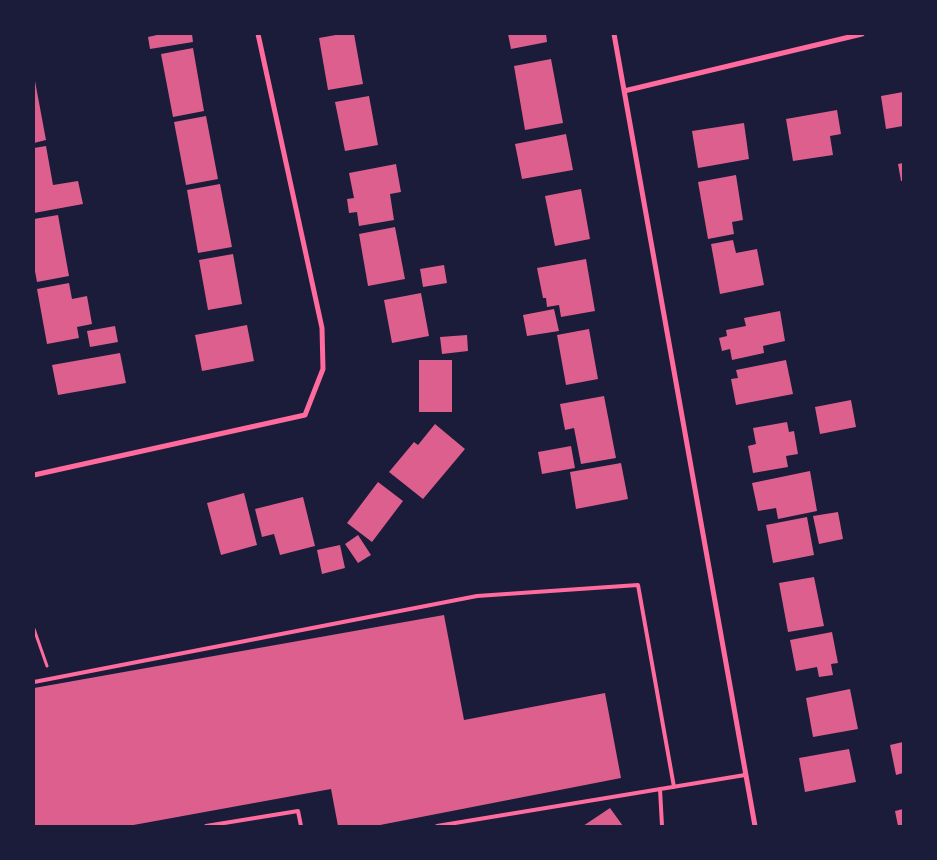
<!DOCTYPE html>
<html>
<head>
<meta charset="utf-8">
<style>
	body { margin:0 }
	#map { position:relative; width:937px; height:860px; overflow:hidden; background:#1b1b3a; font-family:Roboto,sans-serif }
	canvas { display:block }
	.frame { position:absolute; inset:0; border:35px solid #1b1b3a; pointer-events:none }
</style>
</head>
<body>
<div id="map">
<canvas width="937" height="860"></canvas>
<div class="frame"></div>
</div>
<script>
const c = document.querySelector('canvas').getContext('2d');
c.lineJoin = 'round';
function paint(path, color) {
  c.fillStyle = color;
  c.fill(path, 'evenodd');
}
function poly(rows) {
  const path = new Path2D();
  for (const r of rows) {
    path.moveTo(r[0], r[1]);
    for (let i = 2; i < r.length; i += 2) path.lineTo(r[i], r[i + 1]);
  }
  return path;
}
function trace(path, color, width, dash) {
  c.strokeStyle = color;
  c.lineWidth = width;
  c.lineCap = dash ? 'butt' : 'round';
  c.setLineDash(dash || []);
  c.stroke(path);
}
paint(poly([
	[157,34,192,34,193,42,150,49,148,37,157,35],
	[341,34,354,34,363,84,328,90,319,38],
	[508,34,546,34,547,42,511,49],
	[193,48,204,111,173,117,161,54],
	[551,59,563,123,525,130,514,66],
	[34,81,35,81,46,140,34,143],
	[903,92,903,126,886,129,881,96],
	[369,96,378,145,345,151,335,102],
	[837,110,841,134,830,136,833,155,793,161,786,119],
	[206,116,218,179,186,185,174,122],
	[744,123,749,159,698,168,692,131],
	[566,134,573,170,522,179,515,144],
	[46,146,53,185,78,181,83,204,34,213,34,148],
	[903,163,903,181,901,181,898,164],
	[396,164,401,192,390,194,394,220,359,226,357,212,349,213,347,199,354,198,349,173],
	[736,175,743,220,732,222,734,234,708,239,698,182],
	[220,184,232,247,198,253,187,190],
	[581,189,590,239,555,246,545,196],
	[58,215,69,276,37,282,34,266,34,219],
	[395,227,405,279,368,286,359,234],
	[733,240,736,253,757,249,764,285,720,294,711,244],
	[233,254,242,304,208,310,199,260],
	[586,259,595,311,561,317,559,305,547,307,546,298,543,298,537,268],
	[444,265,447,283,423,287,420,269],
	[69,283,72,299,87,296,92,324,77,327,79,338,47,344,37,289],
	[421,293,429,336,392,343,384,300],
	[554,309,559,331,527,336,523,315],
	[780,311,785,341,763,346,764,353,732,360,730,349,722,351,719,338,727,336,726,330,746,326,744,318],
	[247,325,254,361,202,371,195,335],
	[115,326,118,342,90,347,87,331],
	[589,329,598,379,566,385,557,335],
	[467,335,468,351,442,354,440,337],
	[120,353,126,383,58,395,52,365],
	[419,360,452,360,452,412,419,412],
	[786,360,793,394,736,405,731,379,738,378,736,370],
	[604,396,616,458,581,464,574,428,565,430,560,404],
	[851,400,856,427,820,434,815,407],
	[787,422,789,432,794,431,798,454,786,456,788,467,753,473,748,446,756,444,753,428],
	[435,424,465,449,423,499,389,472,414,442,418,445],
	[571,446,575,468,542,474,538,452],
	[621,463,628,499,576,509,570,472],
	[810,471,817,511,778,519,776,508,758,511,752,483],
	[378,482,403,501,372,542,347,523],
	[244,493,257,545,221,555,207,503],
	[303,497,315,546,280,555,274,534,262,537,255,509],
	[838,512,843,539,819,544,813,516],
	[807,517,814,555,773,563,766,525],
	[358,535,371,555,358,563,345,544],
	[340,545,345,568,322,574,317,550],
	[814,577,824,626,788,632,779,583],
	[444,615,464,720,605,693,621,778,375,826,338,826,331,789,128,826,34,826,34,688],
	[832,632,838,663,831,664,833,675,819,677,817,667,796,671,790,640],
	[850,689,858,729,813,737,806,698],
	[903,742,903,773,896,775,890,745],
	[849,749,856,782,805,792,799,758],
	[610,808,623,826,583,826],
	[903,809,903,826,898,826,895,811]
]), '#dd5f8e');
trace(poly([
	[34,629,47,666]
]), '#ff6b9d', 3);
trace(poly([
	[34,682,477,596,638,585,674,787],
	[660,789,662,826],
	[206,826,298,811,301,826],
	[437,826,745,775]
]), '#ff6b9d', 4);
trace(poly([
	[614,34,755,826],
	[624,91,862,34],
	[34,475,305,415,323,369,322,328,258,34]
]), '#ff6b9d', 5);
</script>
</body>
</html>
